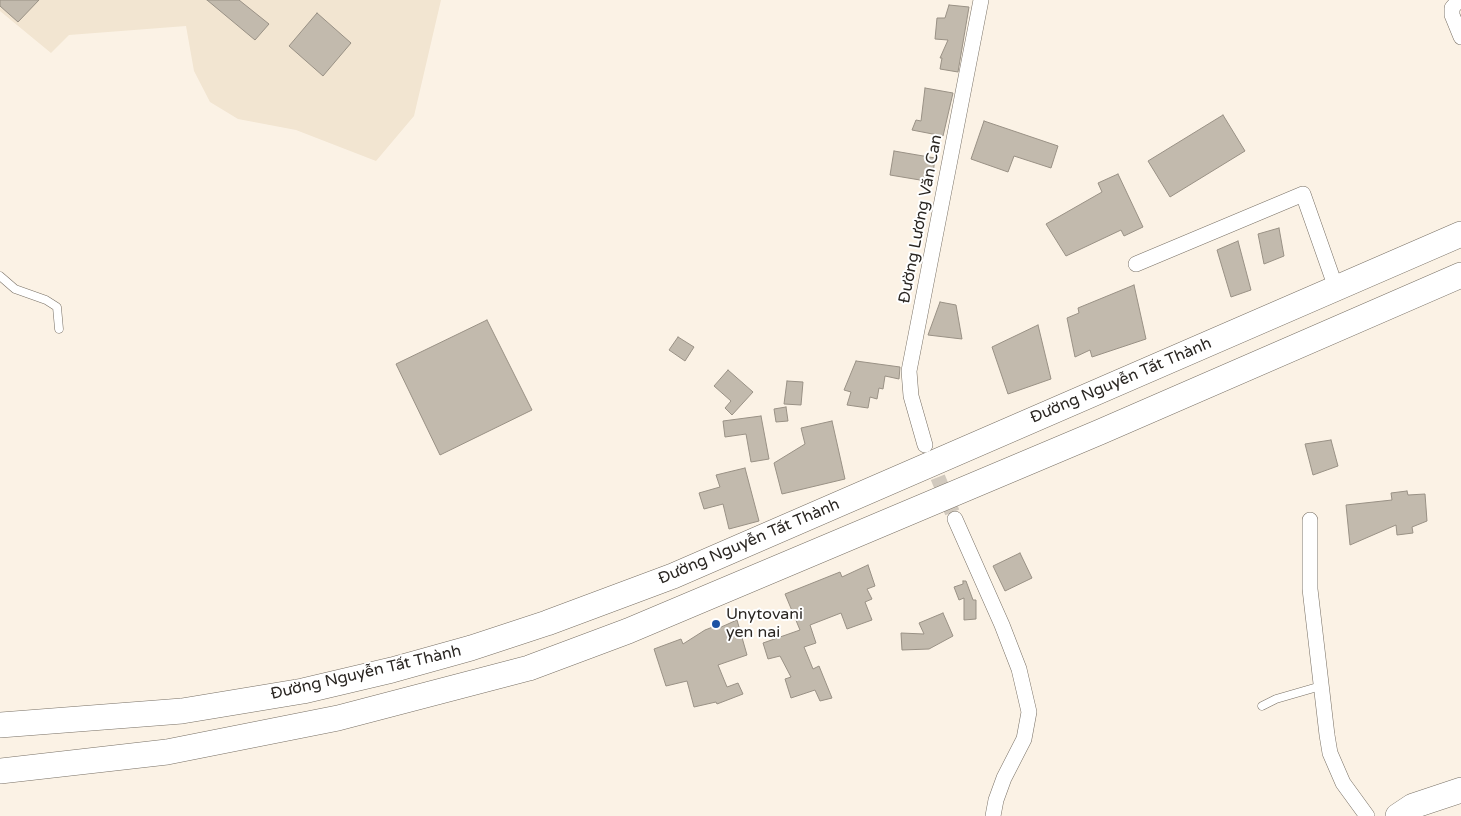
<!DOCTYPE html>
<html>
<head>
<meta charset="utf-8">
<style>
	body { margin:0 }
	canvas { display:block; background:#fbf2e5 }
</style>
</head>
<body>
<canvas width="1461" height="816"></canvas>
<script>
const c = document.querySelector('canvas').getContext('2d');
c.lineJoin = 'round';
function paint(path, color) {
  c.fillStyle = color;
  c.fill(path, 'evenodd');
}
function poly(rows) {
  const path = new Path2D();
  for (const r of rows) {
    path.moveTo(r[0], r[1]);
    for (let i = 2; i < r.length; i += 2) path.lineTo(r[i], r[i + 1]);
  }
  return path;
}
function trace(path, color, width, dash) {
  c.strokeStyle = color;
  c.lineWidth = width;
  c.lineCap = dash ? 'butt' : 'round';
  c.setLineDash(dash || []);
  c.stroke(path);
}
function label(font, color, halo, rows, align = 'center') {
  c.font = font + ' "Varela Round",sans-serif';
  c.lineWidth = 4;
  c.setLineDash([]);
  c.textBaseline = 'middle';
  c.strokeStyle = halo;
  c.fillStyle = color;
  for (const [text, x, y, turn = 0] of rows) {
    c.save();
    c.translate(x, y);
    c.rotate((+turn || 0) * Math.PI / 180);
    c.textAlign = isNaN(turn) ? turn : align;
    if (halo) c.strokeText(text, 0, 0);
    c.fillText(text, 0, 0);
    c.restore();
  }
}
paint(poly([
	[0,0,441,0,414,116,376,161,296,130,238,119,210,102,194,71,186,26,69,35,51,53,0,11]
]), '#f2e5d1');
const building = poly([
	[0,0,39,0,18,22,0,6,0,0],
	[207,0,239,0,269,24,255,40,207,0],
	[949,5,969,7,958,72,940,69,942,58,940,58,948,40,935,39,937,18,945,18,949,5],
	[317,13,351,43,323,76,289,46,317,13],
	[925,88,953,93,943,136,912,130,916,120,921,121,925,88],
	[1223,115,1245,151,1170,197,1148,161,1223,115],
	[984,121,1058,146,1051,168,1014,156,1008,172,971,159,984,121],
	[894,151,935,158,932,182,890,175,894,151],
	[1118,174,1143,227,1124,236,1121,230,1066,256,1046,224,1102,192,1098,183,1118,174],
	[1279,228,1284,256,1264,264,1258,234,1279,228],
	[1238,241,1251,290,1231,297,1217,250,1238,241],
	[1134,285,1146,339,1092,357,1090,350,1075,357,1067,318,1079,313,1078,308,1134,285],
	[940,302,956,305,962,339,928,335,940,302],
	[487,320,532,410,440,455,396,364,487,320],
	[1038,325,1051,379,1008,394,992,347,1038,325],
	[678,337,694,347,685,361,669,350,678,337],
	[856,361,900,367,899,379,885,376,883,389,879,388,877,399,870,397,868,408,847,405,851,392,844,390,856,361],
	[728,370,753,392,732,415,725,408,731,401,714,386,728,370],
	[787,381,803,382,801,405,784,404,787,381],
	[786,407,788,421,776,422,774,409,786,407],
	[761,416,769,459,751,462,746,434,725,437,723,421,761,416],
	[832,421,845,479,782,494,774,463,805,444,801,428,832,421],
	[1331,440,1338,466,1313,475,1305,444,1331,440],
	[745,468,759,521,729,529,723,504,704,509,699,493,720,487,716,475,745,468],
	[1407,491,1408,495,1425,494,1427,521,1412,527,1413,533,1397,535,1396,525,1350,545,1346,505,1392,500,1391,493,1407,491],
	[1020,553,1032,578,1005,591,993,566,1020,553],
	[868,565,875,586,867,589,872,599,865,602,872,620,847,629,841,613,810,625,816,643,804,647,813,669,819,666,832,698,820,701,815,690,791,698,785,679,791,677,780,656,768,659,763,643,800,630,785,594,840,572,842,577,868,565],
	[963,581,966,581,973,600,976,600,976,619,964,620,964,598,959,600,954,587,963,584,963,581],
	[943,613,953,636,929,649,902,650,901,633,924,634,919,623,943,613],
	[737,620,747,655,718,665,727,687,738,683,743,694,717,704,716,702,694,707,687,681,666,686,654,649,681,639,683,644,705,630,718,625,719,628,737,620]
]);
paint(building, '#c2baad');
trace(building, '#999185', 1);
trace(poly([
	[929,456,955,519]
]), '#d1c9be', 15, [15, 8]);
const lane = poly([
	[0,276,15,289,46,300,57,307,59,329],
	[1262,706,1276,699,1321,686]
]);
const street = poly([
	[1459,0,1452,8,1452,15,1461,37],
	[1136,264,1303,194,1336,288],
	[925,445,911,396,909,371,981,0],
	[955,519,1002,625,1019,669,1029,712,1024,739,1004,778,996,800,993,816],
	[1310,520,1310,589,1327,735,1330,753,1343,783,1367,816]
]);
const primary = poly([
	[0,725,182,711,303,691,392,670,471,648,547,623,673,576,1461,234],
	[0,771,167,752,338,718,529,668,628,631,1100,432,1461,275],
	[1398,816,1413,806,1461,790]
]);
trace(lane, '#787065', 9);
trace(street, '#787065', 16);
trace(primary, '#787065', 26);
trace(lane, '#fff', 8);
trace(street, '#fff', 15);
trace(primary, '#fff', 25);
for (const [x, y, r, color] of [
	[716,624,5,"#1c52a4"]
]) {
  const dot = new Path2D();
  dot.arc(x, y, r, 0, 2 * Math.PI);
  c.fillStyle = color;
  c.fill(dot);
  trace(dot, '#fff', 2);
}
label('16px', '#2a2622', '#fff', [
	["Đường Lương Văn Can",921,219,-79],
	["Đường Nguyễn Tất Thành",1121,381,-23],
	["Đường Nguyễn Tất Thành",749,542,-23],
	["Đường Nguyễn Tất Thành",366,673,-13]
]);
label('16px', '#2a2622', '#fff', [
	["Unytovani",726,615],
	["yen nai",726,633]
], 'left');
</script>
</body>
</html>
